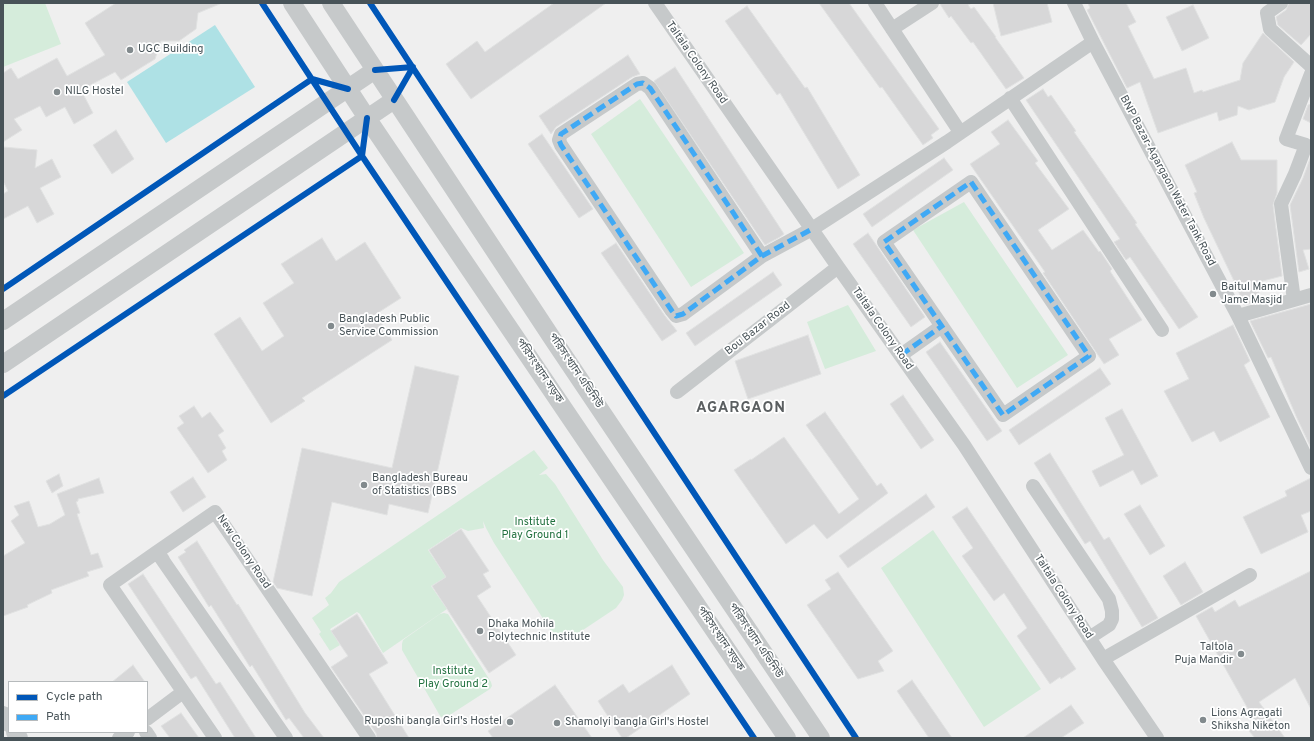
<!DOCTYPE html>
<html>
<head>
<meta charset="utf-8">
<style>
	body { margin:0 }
	#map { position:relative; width:1314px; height:741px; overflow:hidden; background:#efefef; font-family:Overpass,sans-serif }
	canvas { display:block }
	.frame { position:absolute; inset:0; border:4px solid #485358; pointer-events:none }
	.legend { position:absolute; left:8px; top:681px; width:140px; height:52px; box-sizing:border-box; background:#fff; border:1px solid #b6babc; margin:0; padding:5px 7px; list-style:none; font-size:12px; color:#485358 }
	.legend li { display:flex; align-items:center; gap:8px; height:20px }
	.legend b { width:20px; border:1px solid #b6babc }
</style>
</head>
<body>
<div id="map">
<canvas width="1314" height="741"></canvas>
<div class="frame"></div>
<ul class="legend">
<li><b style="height:5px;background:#0057b8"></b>Cycle path</li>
<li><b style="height:5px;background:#3fa9f5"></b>Path</li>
</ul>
</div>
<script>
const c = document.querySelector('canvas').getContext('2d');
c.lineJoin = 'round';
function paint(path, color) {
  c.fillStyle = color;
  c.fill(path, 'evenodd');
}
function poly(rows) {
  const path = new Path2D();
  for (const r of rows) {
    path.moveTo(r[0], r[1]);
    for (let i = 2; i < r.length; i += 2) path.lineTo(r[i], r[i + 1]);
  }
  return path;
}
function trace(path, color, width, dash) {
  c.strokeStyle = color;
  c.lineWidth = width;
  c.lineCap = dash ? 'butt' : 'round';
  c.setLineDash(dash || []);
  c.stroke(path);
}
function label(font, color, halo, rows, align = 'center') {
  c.font = font + ' Overpass,"Noto Sans Bengali",sans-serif';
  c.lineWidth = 3.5;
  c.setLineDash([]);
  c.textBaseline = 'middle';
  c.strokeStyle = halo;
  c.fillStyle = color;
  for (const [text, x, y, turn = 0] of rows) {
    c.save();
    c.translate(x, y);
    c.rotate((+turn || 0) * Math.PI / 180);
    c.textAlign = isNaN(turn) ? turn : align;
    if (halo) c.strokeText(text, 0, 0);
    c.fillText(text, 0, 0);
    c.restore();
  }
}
paint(poly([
	[3,3,45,3,61,44,3,67],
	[640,99,744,253,691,287,591,134],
	[964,202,1068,355,1017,388,913,230],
	[848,305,876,351,825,369,807,322],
	[534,450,548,468,539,475,546,474,555,484,603,560,623,587,624,595,622,600,616,608,571,638,559,641,555,637,494,543,486,528,483,521,484,528,468,531,461,528,428,550,446,577,431,586,447,609,383,653,360,614,357,612,330,629,340,645,330,651,319,634,321,632,312,618,329,605,325,598,331,593,339,582],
	[933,530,1041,689,984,727,881,568],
	[444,613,448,614,491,682,492,686,490,689,445,718,441,717,439,714,402,650,402,644,403,640,440,614]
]), '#d5ecdb');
paint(poly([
	[215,25,255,87,166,143,127,82]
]), '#aee1e5');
const building = poly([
	[116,3,222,3,198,13,196,29,179,41,161,41,155,59,121,80,115,72,81,90,93,113,74,124,65,107,46,117,40,106,14,119,22,130,3,142,3,73,11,68,18,79,57,58,67,76,105,55,85,23,116,3],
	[554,3,606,3,471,99,446,64,477,41,485,52,554,3],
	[819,3,849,3,939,129,931,135,933,138,923,145,882,87,880,88,819,3],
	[940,3,972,3,968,5,971,9,974,7,996,37,995,37,1024,78,1006,89,973,42,971,43,951,16,949,18,940,4,940,3],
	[993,3,1047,3,1052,22,1001,36,993,3],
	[1088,3,1126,3,1136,22,1128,26,1154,79,1186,68,1194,93,1202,90,1203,92,1240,80,1243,63,1263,33,1294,62,1284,77,1275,102,1249,110,1238,106,1237,115,1219,121,1217,112,1158,133,1140,82,1127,88,1087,10,1090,8,1088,3],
	[1289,3,1311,3,1311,34,1301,45,1278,25,1276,17,1286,10,1289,3],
	[1193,5,1209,38,1182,51,1166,17,1193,5],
	[747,6,805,88,807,87,860,175,838,189,780,93,777,95,725,21,747,6],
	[628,55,640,74,632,77,556,127,551,134,539,116,628,55],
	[675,67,784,234,780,237,765,245,654,81,675,67],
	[1043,89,1048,97,1051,95,1076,131,1074,132,1137,223,1135,224,1198,317,1179,329,1130,257,1126,260,1114,242,1120,239,1026,100,1043,89],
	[1311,104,1311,123,1303,119,1308,105,1311,104],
	[1008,120,1038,161,1035,163,1069,209,1038,230,1052,250,1083,230,1099,252,1100,251,1112,269,1110,271,1142,320,1109,339,1119,355,1104,364,1043,273,1045,272,970,164,1000,144,991,132,1008,120],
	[116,130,134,159,112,174,93,145,116,130],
	[542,134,593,209,579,218,528,144,542,134],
	[1232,142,1241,160,1277,160,1277,193,1273,205,1282,276,1255,283,1262,300,1244,305,1235,283,1204,218,1194,193,1197,192,1185,165,1232,142],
	[3,147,37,150,35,168,52,159,61,177,40,188,54,214,37,223,28,206,3,219,3,194,8,191,3,181,3,147],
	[1311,156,1311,249,1303,250,1309,269,1299,272,1290,205,1303,178,1311,156],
	[944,158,953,170,872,227,863,214,944,158],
	[868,233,925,317,911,327,853,244,868,233],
	[322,238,336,261,365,242,401,298,376,314,392,340,302,398,305,401,271,423,214,334,240,317,262,351,284,336,263,303,294,283,281,264,322,238],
	[616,243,665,316,677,331,662,341,601,253,616,243],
	[773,272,782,285,695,346,686,333,773,272],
	[1311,304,1311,448,1296,416,1271,357,1268,358,1250,321,1311,304],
	[1233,325,1250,361,1244,365,1270,417,1220,442,1214,431,1192,442,1164,391,1189,379,1176,353,1233,325],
	[808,335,821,374,748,399,735,361,808,335],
	[940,342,1002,431,987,441,926,352,940,342],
	[415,366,459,376,428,513,389,504,387,515,332,502,312,596,277,588,273,582,302,448,392,468,415,366],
	[1100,368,1111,384,1019,445,1009,430,1100,368],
	[903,395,934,440,921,449,890,404,903,395],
	[194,406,202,418,210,412,224,431,218,435,226,448,222,451,227,460,208,473,177,428,184,423,179,416,194,406],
	[1122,409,1158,476,1141,485,1133,470,1100,487,1092,471,1124,455,1105,418,1122,409],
	[825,412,877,486,881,483,888,493,827,539,814,524,786,544,734,470,751,459,751,460,784,437,839,514,859,499,806,425,825,412],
	[1050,453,1104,540,1109,537,1158,618,1142,627,1090,541,1085,544,1034,463,1050,453],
	[59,474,63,486,52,493,46,481,59,474],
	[193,477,206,497,183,512,170,492,193,477],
	[99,478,104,493,78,499,78,501,76,502,80,513,77,514,91,555,98,553,103,567,87,572,89,576,51,590,52,593,27,605,28,607,3,616,3,556,25,543,11,521,19,515,14,506,29,501,38,527,50,524,65,515,57,494,99,478],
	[1311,478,1311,511,1301,515,1308,532,1261,554,1243,517,1287,496,1285,491,1311,478],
	[926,494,935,507,848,568,839,556,926,494],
	[1140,505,1165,546,1150,555,1124,514,1140,505],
	[967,507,1076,669,1061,679,1060,677,1050,684,1017,636,1027,628,1004,593,994,601,962,556,973,548,952,517,967,507],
	[461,529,489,571,483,574,491,587,477,596,516,655,489,673,432,586,446,577,429,550,461,529],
	[197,541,237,605,238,604,305,713,324,738,304,738,289,718,286,720,252,665,250,667,211,605,209,607,178,557,186,552,184,550,197,541],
	[1185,562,1203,592,1181,605,1163,576,1185,562],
	[1311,571,1311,709,1295,678,1259,702,1285,738,1255,738,1249,731,1257,725,1196,616,1212,607,1215,612,1235,600,1239,607,1311,571],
	[838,572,893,651,878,661,884,671,858,679,807,605,831,589,825,580,838,572],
	[143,574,216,684,220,682,256,738,235,738,196,676,191,679,128,584,143,574],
	[357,614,388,663,369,674,409,738,377,738,376,733,331,667,348,656,331,631,357,614],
	[133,665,145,682,112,682,133,665],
	[672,665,690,694,626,738,622,738,598,701,623,684,629,693,672,665],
	[912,680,952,738,929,738,897,691,912,680],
	[555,685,592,738,493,738,488,731,555,685],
	[1071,705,1084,723,1061,738,1023,738,1071,705],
	[181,713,199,738,170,738,161,726,181,713]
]);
paint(building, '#d7d7d8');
trace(building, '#e0e1e1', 1);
trace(poly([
	[655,3,838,267,964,445,1103,659,1157,738],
	[875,3,960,132],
	[1074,3,1093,42,1238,316,1311,468],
	[1281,3,1267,13,1270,29,1311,66],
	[892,29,932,3],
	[1010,98,1162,330],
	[971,182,1089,356,1003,415,884,242,971,182],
	[762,256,650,88,643,83,637,84,561,134,559,140,561,145,672,311,676,316,683,314,762,256,812,229,947,142,1093,42],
	[1294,300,1281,204,1295,174,1306,145,1286,139,1311,74],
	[1238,316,1311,295],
	[901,355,942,326],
	[677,392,838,267],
	[1033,486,1109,599,1112,611,1112,619,1109,625,1089,638],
	[163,560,157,552,110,585,215,738],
	[1103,659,1250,575],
	[147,719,183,692],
	[146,732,150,738],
	[119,738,128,732],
	[286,738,157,552,215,512,369,738]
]), '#c6c9ca', 14);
trace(poly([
	[292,3,367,118,787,738],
	[331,3,554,341,821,738],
	[3,321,375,70],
	[3,364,394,100],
	[3,715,9,723],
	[15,732,19,738]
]), '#c6c9ca', 18);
trace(poly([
	[971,182,1089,356,1003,415,884,242,971,182],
	[762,256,650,88,643,83,637,84,561,134,559,140,561,145,672,311,676,316,683,314,762,256,812,229],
	[901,355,942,326]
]), '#3fa9f5', 5, [10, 5]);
trace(poly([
	[262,3,362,156,754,738],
	[370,3,856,738],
	[375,70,413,67,394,100],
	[3,289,312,79,348,89],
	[3,396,362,156,367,118]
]), '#0057b8', 6);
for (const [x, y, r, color] of [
	[130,50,4,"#828a8d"],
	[57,92,4,"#828a8d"],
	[1213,294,4,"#828a8d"],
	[331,326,4,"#828a8d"],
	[364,485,4,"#828a8d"],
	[480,631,4,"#828a8d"],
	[1241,654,4,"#828a8d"],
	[1203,720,4,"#828a8d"],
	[510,722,4,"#828a8d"],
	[557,723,4,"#828a8d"]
]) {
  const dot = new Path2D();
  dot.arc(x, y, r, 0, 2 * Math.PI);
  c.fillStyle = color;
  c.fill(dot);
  trace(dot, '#fff', 1.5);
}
label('11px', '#485358', '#fff', [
	["UGC Building",138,50],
	["NILG Hostel",65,92],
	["Baitul Mamur",1221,288],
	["Jame Masjid",1221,301],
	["Bangladesh Public",339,320],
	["Service Commission",339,333],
	["Bangladesh Bureau",372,479],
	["of Statistics (BBS",372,492],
	["Dhaka Mohila",488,625],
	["Polytechnic Institute",488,638],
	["Taltola",1233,648,"right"],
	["Puja Mandir",1233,661,"right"],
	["Lions Agragati",1211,714],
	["Shiksha Niketon",1211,727],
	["Ruposhi bangla Girl's Hostel",502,722,"right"],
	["Shamolyi bangla Girl's Hostel",565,723]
], 'left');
label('11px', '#485358', '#fff', [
	["Taltala Colony Road",696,63,55],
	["BNP Bazar-Agargaon Water Tank Road",1167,181,62],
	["Bou Bazar Road",758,329,-38],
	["Taltala Colony Road",882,329,55],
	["পরিসংখ্যান সড়ক",539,371,56],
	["পরিসংখ্যান এভিনিউ",575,371,56],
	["New Colony Road",243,552,56],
	["Taltala Colony Road",1063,597,57],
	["পরিসংখ্যান সড়ক",720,639,56],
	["পরিসংখ্যান এভিনিউ",755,641,56]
]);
label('11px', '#21713f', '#fff', [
	["Institute",535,523],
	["Play Ground 1",535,536],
	["Institute",453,672],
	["Play Ground 2",453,685]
]);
c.letterSpacing = '1px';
label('bold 15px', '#5b5f61', '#fff', [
	["AGARGAON",741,409]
]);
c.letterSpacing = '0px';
</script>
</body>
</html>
